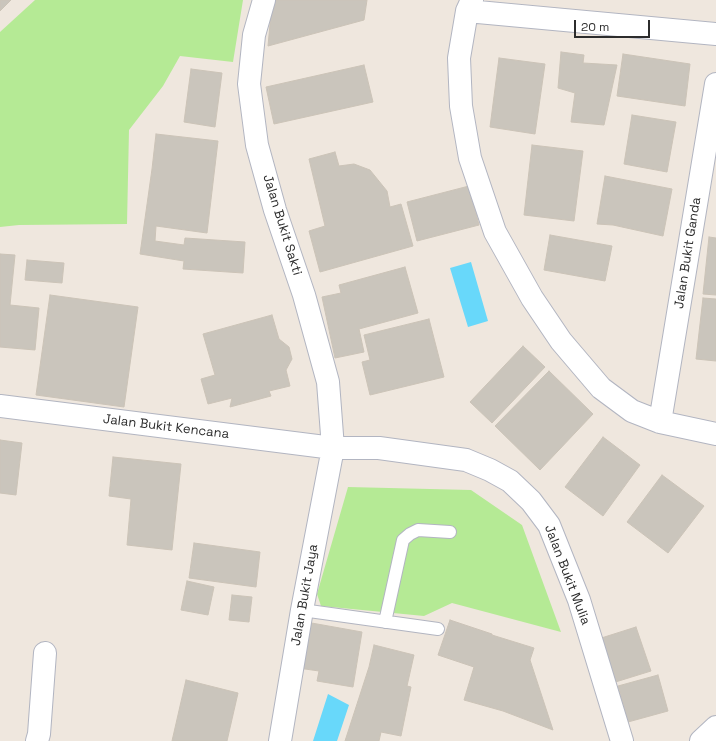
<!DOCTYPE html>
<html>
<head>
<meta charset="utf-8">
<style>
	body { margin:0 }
	#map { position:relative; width:716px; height:741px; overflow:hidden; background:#efe7de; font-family:"Space Grotesk",sans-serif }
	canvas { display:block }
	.scale { position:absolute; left:574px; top:20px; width:76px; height:18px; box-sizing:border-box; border:2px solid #2c2c2c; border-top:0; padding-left:5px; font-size:12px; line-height:14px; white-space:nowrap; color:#2c2c2c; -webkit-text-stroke:3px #fff; paint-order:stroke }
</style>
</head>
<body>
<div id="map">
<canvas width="716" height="741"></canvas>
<div class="scale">20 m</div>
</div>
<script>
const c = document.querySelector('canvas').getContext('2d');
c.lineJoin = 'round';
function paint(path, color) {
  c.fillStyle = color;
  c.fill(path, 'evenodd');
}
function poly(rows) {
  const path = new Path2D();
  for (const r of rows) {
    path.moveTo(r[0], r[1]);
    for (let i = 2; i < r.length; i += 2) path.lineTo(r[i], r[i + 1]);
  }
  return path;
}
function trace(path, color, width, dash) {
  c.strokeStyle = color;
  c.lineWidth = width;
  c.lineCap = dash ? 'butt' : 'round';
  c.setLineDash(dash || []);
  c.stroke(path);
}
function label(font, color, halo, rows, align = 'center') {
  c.font = font + ' "Space Grotesk",sans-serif';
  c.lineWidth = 3;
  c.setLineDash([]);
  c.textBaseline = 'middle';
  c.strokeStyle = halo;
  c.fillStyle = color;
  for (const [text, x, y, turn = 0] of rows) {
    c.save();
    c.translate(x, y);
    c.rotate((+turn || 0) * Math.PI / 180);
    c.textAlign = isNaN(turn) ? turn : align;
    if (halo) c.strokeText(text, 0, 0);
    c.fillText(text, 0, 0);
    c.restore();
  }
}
paint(poly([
	[35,0,243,0,233,62,180,56,163,86,129,130,127,224,19,225,0,227,0,32],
	[348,487,471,490,522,525,561,632,452,603,424,616,321,606,317,594]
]), '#b5ea95');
paint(poly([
	[471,262,488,321,468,327,450,268],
	[328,694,349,705,337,741,313,741]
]), '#68d8fa');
const building = poly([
	[0,0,11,0,0,11,0,0],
	[273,0,367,0,364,20,268,46,270,24,273,0],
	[561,52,584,55,583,63,617,65,604,125,571,122,575,93,558,88,561,52],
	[623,54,690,64,685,106,617,96,623,54],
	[499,58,545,64,535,134,490,127,499,58],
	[364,65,373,102,274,124,266,87,364,65],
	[191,69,222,73,215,127,184,122,191,69],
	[632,115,676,122,667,172,624,164,632,115],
	[156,134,218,141,207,233,156,226,155,241,184,245,185,238,245,242,243,273,183,269,184,261,140,254,152,169,156,134],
	[532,145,583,151,574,221,524,215,532,145],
	[335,152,339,166,354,164,370,170,387,191,390,207,401,204,413,246,320,272,309,231,325,226,309,159,335,152],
	[605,176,672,189,663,236,613,225,597,224,605,176],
	[469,186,479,225,417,241,407,202,469,186],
	[550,235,612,246,605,281,544,270,550,235],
	[709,237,716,238,716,295,703,294,709,237],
	[0,254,15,255,10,305,39,308,35,350,0,347,0,254],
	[27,260,64,263,62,283,25,280,27,260],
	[405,267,418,313,359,329,364,352,335,358,322,297,341,293,339,285,405,267],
	[50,295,138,307,124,407,36,395,50,295],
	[703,298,716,299,716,361,696,359,703,298],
	[272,315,279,339,289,347,292,359,286,370,290,386,269,391,271,396,230,407,232,398,208,404,201,379,215,375,203,334,272,315],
	[429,319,444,377,370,395,362,362,370,360,364,335,429,319],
	[523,346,545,367,492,423,470,402,523,346],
	[549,371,593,414,540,470,495,426,549,371],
	[603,437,640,465,603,516,565,487,603,437],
	[0,440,22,443,16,495,0,493,0,440],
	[113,457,181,464,172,550,127,545,131,499,109,496,113,457],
	[662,475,704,506,668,553,627,522,662,475],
	[194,543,260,552,256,587,189,578,194,543],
	[187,581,214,587,208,615,181,610,187,581],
	[232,595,252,597,249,622,229,620,232,595],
	[450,620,492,634,492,635,534,648,530,660,553,730,503,711,464,700,474,667,438,655,450,620],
	[306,622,362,632,353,687,317,681,319,671,298,668,306,622],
	[636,627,651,671,609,684,595,640,636,627],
	[374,645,414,655,407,686,411,687,401,736,381,732,379,741,345,741,369,667,374,645],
	[658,675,668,711,628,722,618,686,658,675],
	[186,680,238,693,227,741,172,741,186,680]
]);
paint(building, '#cac5bc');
trace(building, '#cbc3b7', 1);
const lane = poly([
	[302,610,438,629],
	[385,622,403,540,410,534,418,530,450,532]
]);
const street = poly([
	[264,0,254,35,249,84,257,145,275,210,304,295,328,382,333,448,302,610,280,741],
	[472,0,467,11,459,58,461,106,470,158,495,232,532,298,561,341,601,388,632,411,660,422,716,434],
	[467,11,716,34],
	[0,406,333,448,379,448,466,460,490,470,510,481,531,501,549,525,579,600,622,741],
	[660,422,716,84],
	[37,741,39,734,45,653],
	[701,741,716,727]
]);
trace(lane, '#b2b5c1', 14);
trace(street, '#b2b5c1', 24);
trace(lane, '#fff', 12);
trace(street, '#fff', 22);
label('13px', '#2c2c2c', '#fff', [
	["Jalan Bukit Sakti",282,225,73],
	["Jalan Bukit Ganda",688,253,-81],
	["Jalan Bukit Kencana",166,427,7],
	["Jalan Bukit Mulia",567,575,69],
	["Jalan Bukit Jaya",305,595,-80]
]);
</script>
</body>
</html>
